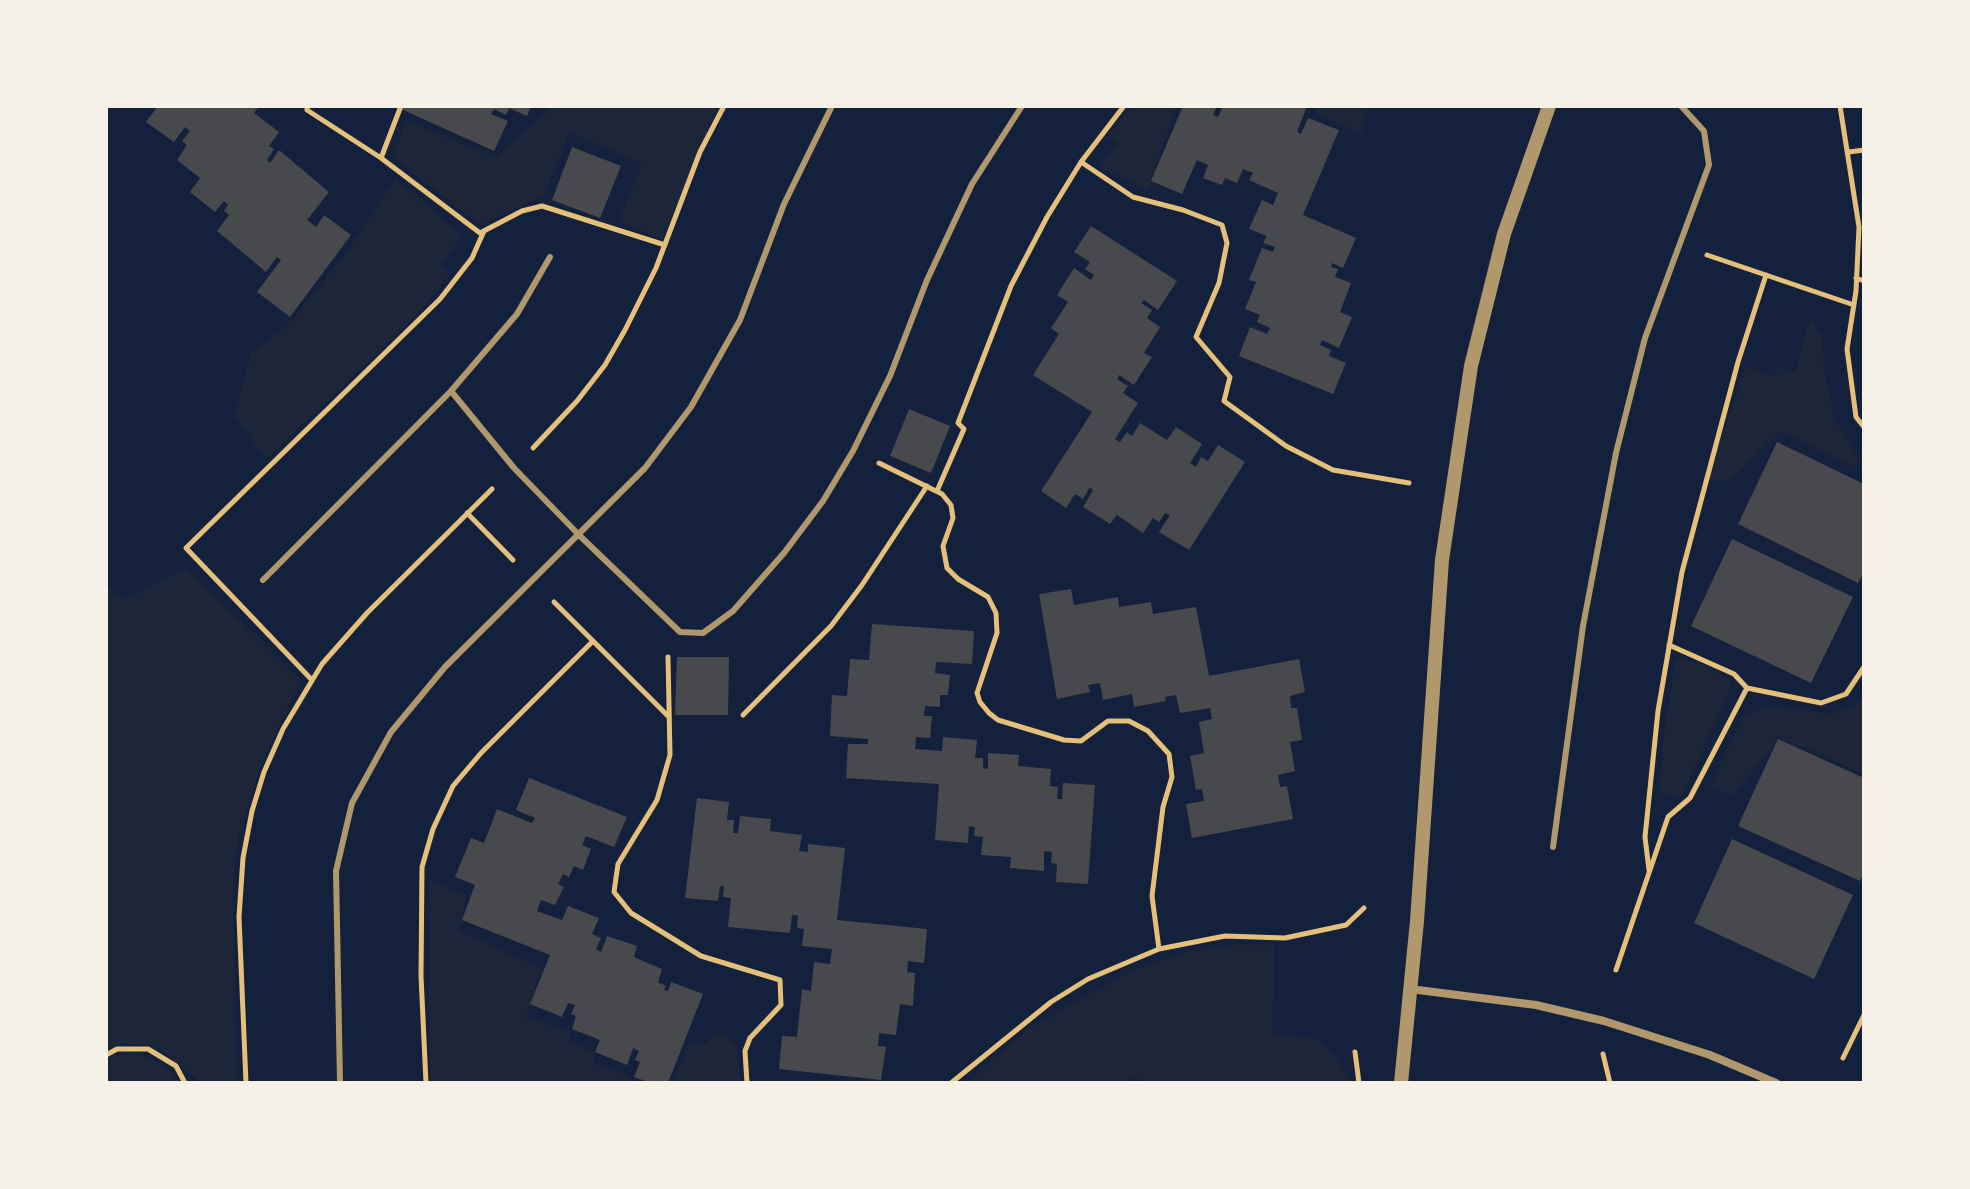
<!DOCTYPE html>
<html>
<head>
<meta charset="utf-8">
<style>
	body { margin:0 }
	#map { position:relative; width:1970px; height:1189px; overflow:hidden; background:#14213d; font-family:"Alegreya Sans",sans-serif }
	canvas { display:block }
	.frame { position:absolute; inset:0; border:108px solid #f6f1e7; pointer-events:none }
</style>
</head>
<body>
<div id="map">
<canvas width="1970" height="1189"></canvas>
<div class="frame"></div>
</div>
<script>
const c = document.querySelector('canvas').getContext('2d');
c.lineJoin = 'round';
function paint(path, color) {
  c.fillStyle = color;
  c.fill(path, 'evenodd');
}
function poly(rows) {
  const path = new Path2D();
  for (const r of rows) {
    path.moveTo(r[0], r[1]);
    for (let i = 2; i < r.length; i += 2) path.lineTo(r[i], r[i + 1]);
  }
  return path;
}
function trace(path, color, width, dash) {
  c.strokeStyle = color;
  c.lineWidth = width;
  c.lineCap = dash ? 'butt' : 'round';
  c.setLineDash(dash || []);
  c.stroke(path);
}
paint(poly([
	[553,106,718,106,662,240,619,221,642,164,569,132,544,196,480,225,392,157,406,121,496,157],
	[1133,106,1176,106,1148,191,1100,167,1117,143,1107,137],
	[1317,106,1367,106,1362,135,1316,114],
	[396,178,462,236,441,265,450,274,418,314,266,460,234,415,251,353,286,327,349,249],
	[1810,319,1822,335,1824,368,1834,417,1862,464,1848,465,1781,431,1731,480,1706,480,1747,365,1773,377,1778,368,1795,372],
	[186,568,301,680,262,763,239,835,233,880,237,1083,197,1083,195,1077,157,1047,123,1043,106,1048,106,586,125,599],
	[1681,658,1702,664,1730,680,1731,687,1683,794,1677,797,1663,793,1659,787,1663,740,1675,662],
	[1864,700,1864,775,1807,748,1778,739,1732,797,1711,786,1731,741,1745,716,1767,706,1831,714],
	[429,880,467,895,459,931,541,968,526,1017,571,1032,568,1041,595,1052,594,1063,625,1074,636,1083,430,1083],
	[1243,944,1275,945,1272,1033,1319,1040,1336,1057,1350,1083,1157,1083,1135,1078,1119,1083,966,1083,1027,1029,1133,970,1188,951],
	[725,1034,738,1047,741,1083,673,1083,689,1043,707,1044,713,1035],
	[135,1053,154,1060,172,1072,180,1083,106,1083,106,1059,110,1056]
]), '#1d2539');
paint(poly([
	[158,106,259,106,254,113,279,132,269,146,274,149,267,160,270,163,279,150,329,192,307,220,316,227,324,215,351,235,290,317,257,292,281,260,277,257,266,272,217,231,229,215,224,211,228,205,224,201,215,212,190,192,200,178,177,160,187,145,182,141,190,131,185,127,174,142,146,122],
	[402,106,531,106,527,116,509,108,506,115,494,109,491,114,508,121,494,151,401,109],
	[1183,106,1217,106,1213,115,1218,117,1223,106,1307,106,1297,132,1301,134,1308,118,1339,130,1303,215,1356,238,1343,268,1332,263,1331,267,1338,269,1335,277,1351,283,1340,312,1352,317,1339,348,1322,340,1320,345,1331,350,1329,356,1346,363,1333,394,1239,356,1250,327,1267,334,1270,328,1257,322,1260,315,1245,309,1256,282,1249,280,1262,248,1273,252,1275,247,1263,243,1267,236,1249,229,1262,200,1273,205,1278,193,1249,180,1253,173,1243,169,1237,183,1225,178,1222,185,1203,178,1208,165,1197,160,1182,194,1151,181],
	[572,147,621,166,600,218,552,200],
	[1091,226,1177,281,1158,310,1144,300,1141,303,1152,310,1147,318,1160,327,1144,353,1152,357,1134,385,1119,375,1117,379,1128,386,1123,393,1138,403,1115,439,1120,442,1127,432,1132,436,1140,423,1167,440,1176,427,1202,444,1190,463,1196,467,1201,457,1208,461,1218,445,1245,462,1189,550,1159,532,1170,515,1165,513,1159,522,1153,518,1143,533,1117,515,1110,524,1083,507,1093,490,1090,487,1083,499,1075,494,1066,508,1041,491,1092,412,1033,375,1059,334,1051,328,1068,302,1057,295,1074,268,1091,280,1094,275,1085,269,1090,262,1074,252],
	[909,409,950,426,931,473,890,456],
	[1777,442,1864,484,1864,571,1858,583,1738,524],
	[1732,539,1853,597,1811,683,1691,626],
	[1071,589,1074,605,1118,597,1119,607,1151,602,1153,614,1196,607,1209,676,1299,659,1305,692,1290,696,1291,708,1297,708,1302,740,1290,742,1295,771,1278,775,1280,787,1287,786,1293,819,1192,838,1186,804,1204,801,1202,789,1196,790,1190,756,1204,753,1199,722,1212,719,1210,708,1180,713,1176,695,1165,697,1166,701,1134,707,1132,694,1103,700,1100,683,1088,685,1090,692,1057,699,1039,594],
	[872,624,974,631,972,664,936,662,935,673,950,675,948,695,940,695,940,707,925,706,924,716,932,716,930,738,916,737,915,749,942,751,943,737,977,740,975,758,983,758,983,768,988,769,988,753,1019,755,1018,766,1051,769,1050,786,1058,787,1057,799,1062,799,1063,783,1095,785,1088,884,1056,882,1057,864,1051,863,1052,852,1044,851,1044,871,1010,868,1011,857,981,855,983,837,974,836,975,827,969,826,968,843,935,840,939,784,846,778,848,744,868,744,868,739,830,736,832,695,847,696,850,659,869,660],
	[677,657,729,657,728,715,675,715],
	[1778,739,1864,778,1864,871,1860,881,1738,826],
	[529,778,627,817,614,847,586,836,582,845,591,849,583,870,574,866,569,877,563,874,558,884,564,887,555,905,541,900,537,911,562,920,568,906,599,918,592,934,601,938,596,949,601,952,607,936,637,946,634,957,662,969,658,982,666,986,664,990,668,991,671,982,703,994,668,1083,651,1083,634,1077,640,1062,635,1060,639,1051,633,1048,627,1065,595,1052,600,1040,572,1029,576,1016,571,1014,575,1005,568,1003,562,1017,530,1004,550,955,462,920,475,885,455,877,471,838,484,843,497,809,532,823,535,818,516,810],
	[697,798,729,802,727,820,734,820,733,833,738,833,740,816,771,819,770,831,802,835,799,851,808,852,808,844,845,848,837,920,927,929,924,963,908,961,907,972,915,973,913,1006,900,1004,896,1035,879,1033,878,1046,886,1047,881,1080,779,1069,782,1036,797,1037,802,989,811,991,814,962,830,964,832,949,802,946,804,929,797,928,798,915,792,915,790,933,728,927,731,898,723,897,724,886,720,886,718,901,685,898],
	[1732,839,1853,895,1814,979,1694,923]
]), '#48494c');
trace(poly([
	[307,106,307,110,381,158],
	[401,106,381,158,480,233,522,211,542,206,665,245],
	[1840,106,1859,227,1856,291,1847,349,1856,417,1864,427],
	[1849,152,1864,150],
	[1081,162,1133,197,1183,210,1222,225,1227,243,1219,283,1196,337,1230,377,1224,401,1286,446,1333,470,1409,483],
	[1707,255,1854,305],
	[1856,278,1864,281],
	[533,448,577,401,605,365,625,330,656,268,700,152,724,106],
	[879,463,942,494,951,505,953,518,943,546,947,568,958,579,988,597,996,613,997,633,977,693,980,702,989,713,998,720,1064,740,1081,741,1108,721,1129,721,1148,731,1169,754,1172,777,1163,807,1152,896,1159,949],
	[937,491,964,429,958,423,1011,286,1047,217,1081,162,1124,106],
	[467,513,513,560],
	[554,602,593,641],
	[1669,645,1734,674,1747,688],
	[668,657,670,755,657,800,618,864,614,892,631,913,701,956,780,980,781,1005,750,1038,745,1051,747,1083],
	[311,679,186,548,440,299,472,258,484,231],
	[743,715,831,626,862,585,927,486],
	[1649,870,1645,837,1658,711,1682,572,1738,362,1766,275],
	[1616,970,1668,817,1690,798,1747,688,1821,703,1846,694,1864,667],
	[1355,1052,1359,1083],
	[1603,1054,1610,1083],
	[106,1055,117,1049,148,1049,176,1066,185,1083],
	[1843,1058,1864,1015],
	[246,1083,239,917,243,858,252,811,264,772,283,729,322,664,367,613,492,489],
	[426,1083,421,976,422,867,433,829,453,786,481,753,593,641,668,716],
	[951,1083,1051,1002,1088,979,1159,949,1225,936,1285,938,1346,925,1364,908]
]), '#e5c07b', 5);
trace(poly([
	[451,391,514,468,580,536,680,632,703,633,733,611,784,553,823,501,853,451,890,376,927,280,972,184,1022,106],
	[263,580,451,391,517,314,550,257],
	[1553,847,1583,626,1616,453,1645,338,1709,165,1704,131,1681,106],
	[340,1083,336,871,352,803,391,732,445,667,645,468,691,407,740,320,784,204,832,106]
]), '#b1986c', 6);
trace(poly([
	[1410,989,1536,1005,1604,1021,1710,1055,1776,1083]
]), '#b1986c', 8);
trace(poly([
	[1401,1083,1417,921,1442,560,1471,366,1504,234,1549,106]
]), '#b1986c', 14);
</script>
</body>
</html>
